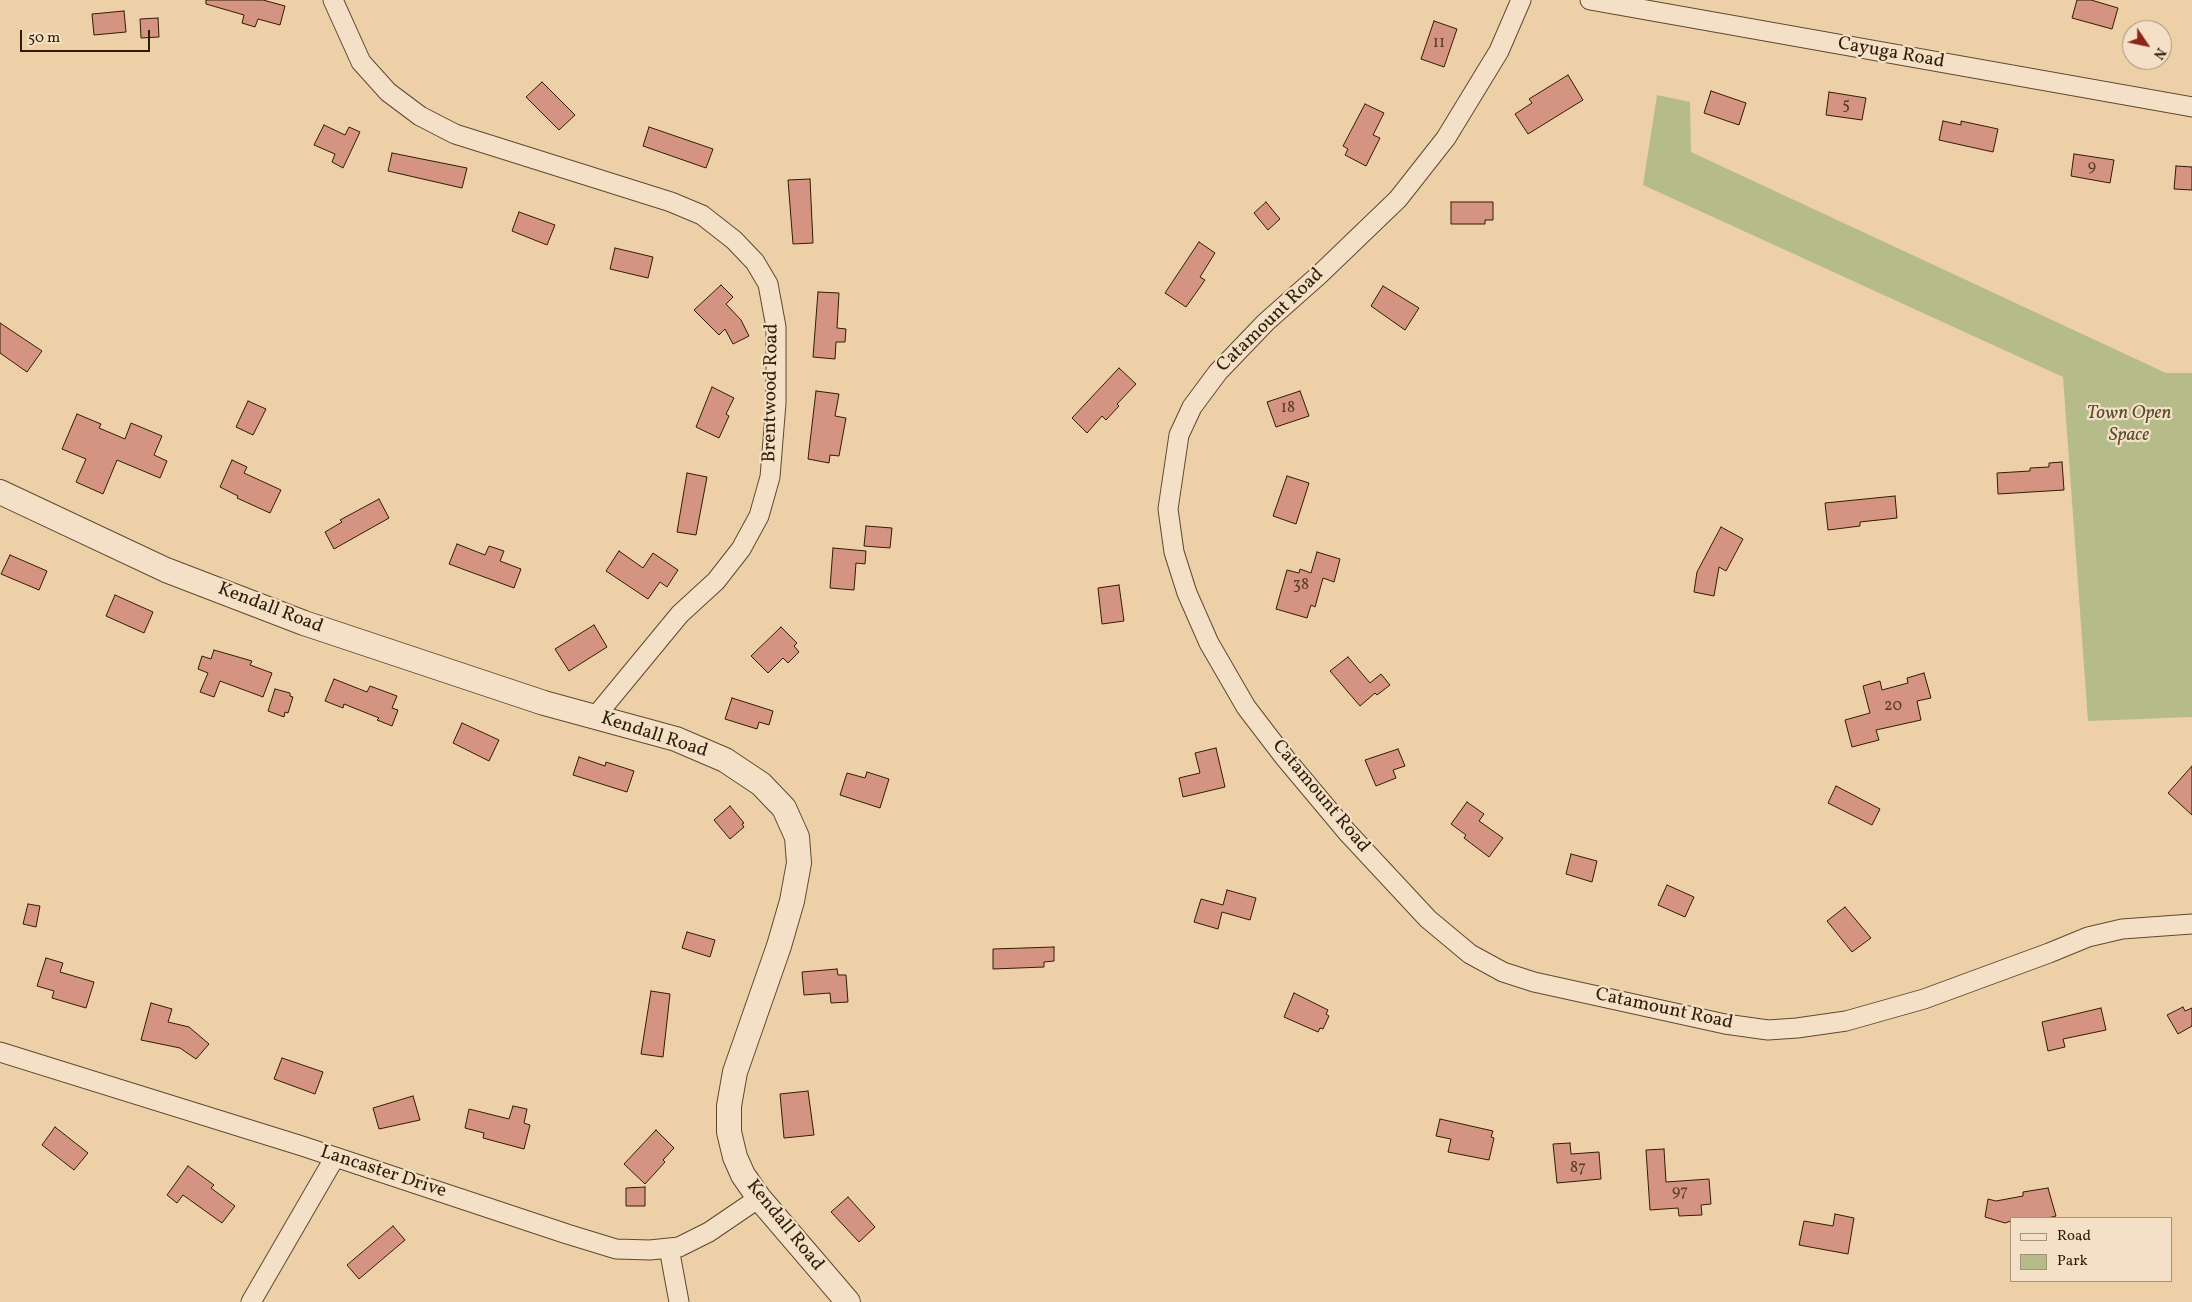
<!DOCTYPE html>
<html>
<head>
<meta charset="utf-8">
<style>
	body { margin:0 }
	#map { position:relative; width:2192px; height:1302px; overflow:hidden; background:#edd0a8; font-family:Vollkorn,serif }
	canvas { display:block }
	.legend { position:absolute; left:2010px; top:1217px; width:162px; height:65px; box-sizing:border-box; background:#f3e0c6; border:1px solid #a59279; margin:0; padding:6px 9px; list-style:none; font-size:15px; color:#301c05 }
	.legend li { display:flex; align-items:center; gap:10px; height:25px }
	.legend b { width:25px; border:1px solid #a59279 }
	.north { position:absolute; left:2122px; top:20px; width:50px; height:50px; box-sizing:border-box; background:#f3e0c6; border:1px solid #a59279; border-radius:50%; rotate:124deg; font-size:14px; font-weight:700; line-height:20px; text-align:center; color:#301c05 }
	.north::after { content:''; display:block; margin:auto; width:18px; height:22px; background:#8f2418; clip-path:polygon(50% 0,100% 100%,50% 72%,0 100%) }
	.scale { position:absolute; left:20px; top:30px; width:130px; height:22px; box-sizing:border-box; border:2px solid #301c05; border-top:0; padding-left:6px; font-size:15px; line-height:18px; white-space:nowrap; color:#301c05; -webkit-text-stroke:4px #f3e0c6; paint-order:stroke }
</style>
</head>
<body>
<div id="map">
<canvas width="2192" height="1302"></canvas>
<ul class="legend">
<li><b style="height:6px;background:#f3e0c6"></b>Road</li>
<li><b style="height:14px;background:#b5bc8a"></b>Park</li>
</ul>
<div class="north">N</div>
<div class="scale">50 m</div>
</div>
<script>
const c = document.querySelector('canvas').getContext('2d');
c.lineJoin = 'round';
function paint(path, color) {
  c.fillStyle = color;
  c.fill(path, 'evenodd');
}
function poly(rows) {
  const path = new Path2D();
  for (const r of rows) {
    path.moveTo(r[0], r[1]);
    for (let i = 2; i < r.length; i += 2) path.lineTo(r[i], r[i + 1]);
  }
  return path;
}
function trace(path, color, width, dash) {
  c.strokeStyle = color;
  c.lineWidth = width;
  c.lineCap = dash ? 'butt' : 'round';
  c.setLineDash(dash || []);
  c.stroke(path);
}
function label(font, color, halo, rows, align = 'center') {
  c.font = font + ' Vollkorn,serif';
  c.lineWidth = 4.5;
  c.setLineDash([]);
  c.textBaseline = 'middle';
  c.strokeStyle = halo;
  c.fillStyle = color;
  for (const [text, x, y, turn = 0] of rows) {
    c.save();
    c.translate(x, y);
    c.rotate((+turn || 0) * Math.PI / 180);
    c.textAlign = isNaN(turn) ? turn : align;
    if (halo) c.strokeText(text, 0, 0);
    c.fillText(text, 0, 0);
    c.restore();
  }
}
paint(poly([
	[1657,95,1690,102,1691,152,2166,373,2192,373,2192,717,2088,721,2063,377,1643,185]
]), '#b5bc8a');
const building = poly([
	[206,0,263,0,285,6,280,25,258,19,255,27,242,23,244,15,206,4,206,0],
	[2077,0,2091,0,2118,8,2112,29,2072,18,2077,0],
	[124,11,126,32,94,35,92,14,124,11],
	[158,18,159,37,141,38,140,19,158,18],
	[1434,21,1457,29,1444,67,1421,59,1434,21],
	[1568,75,1583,100,1528,134,1515,114,1532,103,1529,99,1568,75],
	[542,82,575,115,559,130,526,97,542,82],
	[1711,91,1746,103,1739,125,1704,113,1711,91],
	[1829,92,1866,98,1862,120,1826,115,1829,92],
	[1365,104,1384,113,1373,135,1380,138,1366,166,1345,155,1348,149,1343,146,1365,104],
	[1943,121,1961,125,1961,121,1998,129,1993,152,1939,140,1943,121],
	[324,125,345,135,349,127,360,132,343,168,332,162,335,154,314,145,324,125],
	[649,127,713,149,706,168,643,146,649,127],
	[392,153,467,168,462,188,388,171,392,153],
	[2074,154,2114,160,2110,183,2071,176,2074,154],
	[2176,166,2192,167,2192,190,2174,189,2176,166],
	[810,179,813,243,793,244,788,180,810,179],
	[1266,202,1280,219,1268,230,1254,213,1266,202],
	[1451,202,1493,202,1493,220,1485,220,1485,224,1451,224,1451,202],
	[519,212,555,225,547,245,512,231,519,212],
	[1199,242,1215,253,1200,277,1205,280,1186,307,1165,293,1199,242],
	[615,248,653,257,648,278,610,269,615,248],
	[721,285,733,297,726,304,741,320,749,336,733,344,725,329,719,335,694,310,721,285],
	[1383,286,1419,308,1405,330,1371,306,1383,286],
	[818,292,839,293,837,328,846,329,845,342,836,342,835,359,813,357,818,292],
	[0,323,42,351,27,372,0,353,0,323],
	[1119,368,1136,384,1117,404,1119,406,1106,420,1102,416,1087,433,1072,418,1119,368],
	[712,387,734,398,726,414,729,416,719,438,696,427,712,387],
	[816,391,839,394,835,416,846,418,839,456,830,455,829,463,808,459,816,391],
	[1300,391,1309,416,1276,427,1267,402,1300,391],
	[248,401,266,409,253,435,236,427,248,401],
	[77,414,101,424,99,428,125,439,131,423,162,436,154,455,167,461,160,478,117,460,103,494,76,482,86,459,62,449,77,414],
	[232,460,247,467,244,473,281,490,270,513,237,498,238,496,220,487,232,460],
	[2062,462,2064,490,1998,494,1997,473,2030,471,2030,468,2049,467,2049,463,2062,462],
	[687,473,707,477,696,535,677,532,687,473],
	[1287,476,1309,483,1296,524,1273,516,1287,476],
	[1895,496,1897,518,1860,522,1860,526,1828,530,1825,503,1895,496],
	[379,499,389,518,334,549,325,532,342,522,340,520,379,499],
	[866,526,892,528,890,548,864,546,866,526],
	[1721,527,1743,539,1726,571,1719,567,1714,596,1694,592,1697,572,1721,527],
	[457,544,485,555,489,546,504,551,500,561,521,569,514,588,449,564,457,544],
	[833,548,866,551,865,564,856,563,854,590,830,588,833,548],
	[619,551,643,568,653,553,678,570,667,587,660,582,648,599,606,571,619,551],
	[1317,552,1340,559,1334,582,1323,578,1315,607,1311,605,1307,618,1276,609,1287,570,1299,573,1300,569,1311,573,1317,552],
	[10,555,47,571,39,590,1,574,10,555],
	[1119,585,1124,621,1102,624,1098,588,1119,585],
	[115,595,153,612,144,633,106,616,115,595],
	[594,625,607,647,569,671,555,649,594,625],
	[781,627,797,643,794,646,799,652,788,663,783,658,768,673,751,656,781,627],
	[214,650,252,661,250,665,272,673,263,697,220,681,214,697,200,692,208,673,198,669,202,656,211,659,214,650],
	[1348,657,1370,683,1381,674,1390,685,1377,695,1375,693,1360,706,1330,671,1348,657],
	[1924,673,1931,698,1917,701,1921,720,1876,730,1879,740,1852,747,1845,720,1870,713,1863,686,1880,681,1882,690,1908,683,1907,678,1924,673],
	[334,679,367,692,370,686,397,696,392,708,398,710,392,726,377,720,379,718,344,704,343,708,325,701,334,679],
	[275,689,290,693,290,696,293,697,288,713,285,712,284,717,268,711,275,689],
	[732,698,773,711,769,725,759,722,757,729,725,719,732,698],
	[462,723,499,740,489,761,453,743,462,723],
	[1216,748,1225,787,1183,797,1179,778,1200,773,1195,753,1216,748],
	[1398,749,1405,766,1393,770,1396,778,1376,786,1365,760,1398,749],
	[579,757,605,766,606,762,634,771,627,792,573,775,579,757],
	[2192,766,2192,815,2168,793,2192,766],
	[867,772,889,779,880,808,840,795,847,773,865,778,867,772],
	[1836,786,1880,809,1872,825,1828,803,1836,786],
	[1467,802,1484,814,1479,821,1503,838,1489,857,1464,838,1466,835,1451,824,1467,802],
	[730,806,744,823,742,824,744,827,730,839,714,820,730,806],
	[1571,854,1597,861,1592,882,1566,874,1571,854],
	[1667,885,1694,897,1685,917,1658,905,1667,885],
	[1227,890,1256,898,1250,920,1222,912,1218,929,1194,922,1201,899,1223,905,1227,890],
	[28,904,40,906,36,927,23,924,28,904],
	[1845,907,1871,938,1852,952,1827,921,1845,907],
	[687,932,715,940,710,957,682,948,687,932],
	[1054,947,1054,961,1044,962,1044,967,993,969,993,949,1054,947],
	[46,958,63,963,60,972,94,982,86,1008,52,998,54,991,37,986,46,958],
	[837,969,838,975,846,975,848,1002,831,1003,830,993,804,995,802,972,837,969],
	[651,991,670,994,663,1057,641,1054,651,991],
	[1294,993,1328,1010,1326,1014,1329,1016,1323,1029,1320,1028,1318,1032,1284,1017,1294,993],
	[151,1003,172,1009,168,1022,189,1027,209,1044,196,1059,180,1048,141,1040,151,1003],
	[2183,1007,2185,1011,2192,1008,2192,1026,2178,1034,2167,1015,2183,1007],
	[2101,1008,2106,1030,2063,1039,2065,1047,2048,1051,2042,1022,2101,1008],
	[282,1058,323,1072,315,1094,274,1079,282,1058],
	[808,1091,814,1135,784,1138,780,1094,808,1091],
	[413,1096,420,1120,379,1129,373,1108,413,1096],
	[513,1106,527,1109,524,1123,530,1125,524,1149,483,1138,484,1133,465,1128,469,1109,509,1119,513,1106],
	[1440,1119,1493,1131,1491,1137,1494,1138,1489,1160,1448,1152,1451,1139,1436,1136,1440,1119],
	[55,1127,88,1153,74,1170,42,1145,55,1127],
	[656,1130,674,1148,663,1160,665,1162,645,1184,624,1164,656,1130],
	[1570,1143,1571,1154,1599,1152,1601,1179,1557,1183,1553,1144,1570,1143],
	[1664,1149,1666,1182,1709,1179,1711,1204,1701,1205,1702,1215,1679,1216,1678,1208,1650,1210,1646,1150,1664,1149],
	[188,1166,214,1185,211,1188,235,1206,222,1223,183,1195,177,1203,167,1195,188,1166],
	[645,1187,645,1206,626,1206,626,1188,645,1187],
	[2048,1188,2056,1216,2048,1218,2011,1218,2011,1221,2005,1223,1985,1217,1988,1199,1996,1201,2023,1196,2023,1192,2048,1188],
	[848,1197,875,1227,859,1242,831,1212,848,1197],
	[1835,1214,1854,1218,1848,1254,1799,1245,1804,1221,1833,1226,1835,1214],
	[393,1226,405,1240,359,1279,347,1265,393,1226]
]);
paint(building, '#d49481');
trace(building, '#301c05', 1);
const minor = poly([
	[333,0,361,62,388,92,420,116,455,134,671,202,702,215,734,240,755,262,768,284,776,327,776,403,770,477,759,516,741,549,716,581,680,614,595,717],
	[1521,0,1499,51,1446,138,1398,199,1319,275,1266,322,1218,372,1192,407,1179,435,1168,509,1174,552,1187,593,1209,643,1246,707,1285,758,1347,832,1428,919,1470,954,1503,972,1534,982,1725,1024,1768,1030,1797,1028,1846,1021,1924,999,2049,953,2088,937,2122,929,2192,924],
	[1590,0,2192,107],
	[0,1052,302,1146,567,1234,616,1249,650,1250,679,1247,709,1232,759,1198],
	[669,1248,679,1302],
	[251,1302,335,1157]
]);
const tertiary = poly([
	[0,492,166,570,304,623,544,703,676,739,725,760,761,784,784,808,797,837,799,863,792,901,779,946,735,1072,729,1106,729,1132,735,1157,743,1175,759,1198,848,1302]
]);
trace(minor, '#5f492e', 21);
trace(tertiary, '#5f492e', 26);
trace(minor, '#f3e0c6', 19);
trace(tertiary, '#f3e0c6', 24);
label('16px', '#593a24', null, [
	["11",1439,44],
	["5",1846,106],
	["9",2092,168],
	["18",1288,409],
	["38",1301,586],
	["20",1893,707],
	["87",1578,1169],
	["97",1680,1193]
]);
label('19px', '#301c05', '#f3e0c6', [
	["Cayuga Road",1891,54,10],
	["Catamount Road",1271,321,-44],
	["Brentwood Road",772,393,-89],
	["Kendall Road",270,609,21],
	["Kendall Road",654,736,18],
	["Catamount Road",1320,797,50],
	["Catamount Road",1664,1010,12],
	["Lancaster Drive",383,1173,18],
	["Kendall Road",784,1226,51]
]);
label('italic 19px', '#584c2d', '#f3e0c6', [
	["Town Open",2129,415],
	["Space",2129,437]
]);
</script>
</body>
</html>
